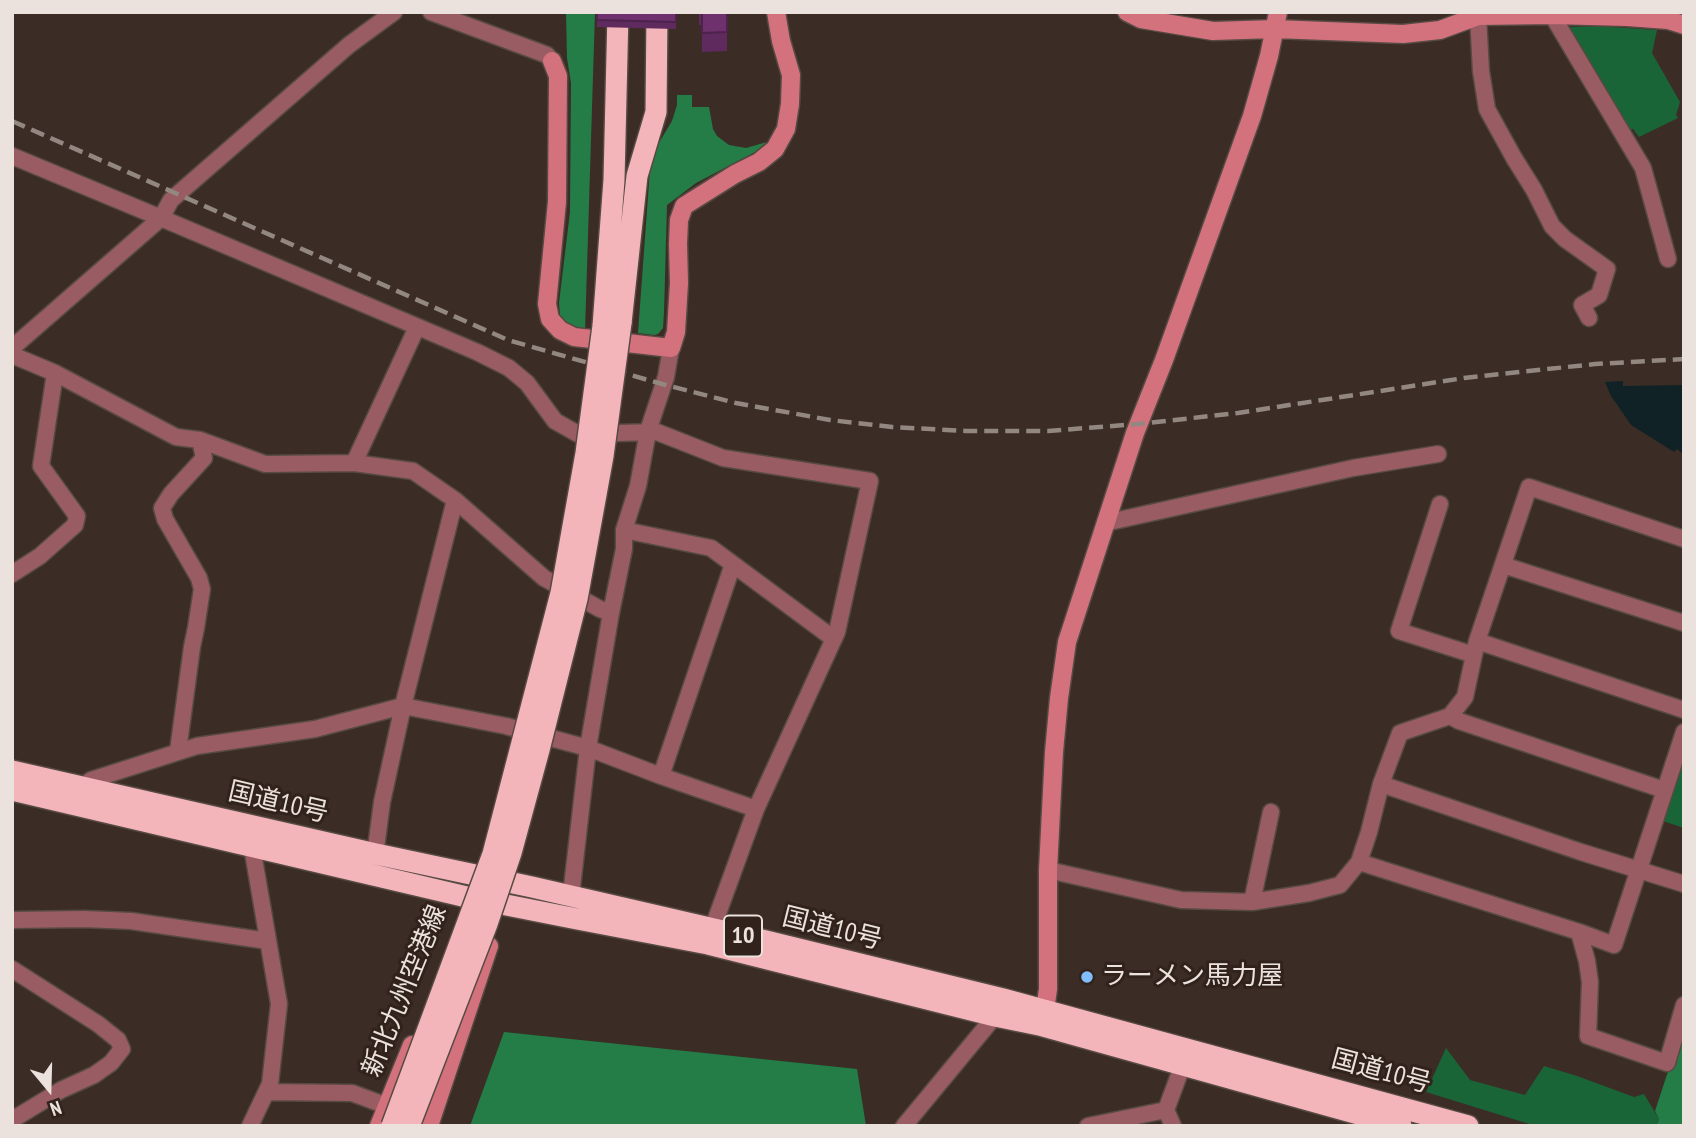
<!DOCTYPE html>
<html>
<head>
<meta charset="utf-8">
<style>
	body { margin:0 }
	#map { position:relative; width:1696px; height:1138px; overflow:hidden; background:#3b2d26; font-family:"PT Sans Narrow",sans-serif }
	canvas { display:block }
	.frame { position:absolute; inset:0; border:14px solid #ece2dd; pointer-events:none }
	.north { position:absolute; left:14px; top:1054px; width:70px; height:70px; -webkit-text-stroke:5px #31231c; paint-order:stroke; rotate:161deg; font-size:19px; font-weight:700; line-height:28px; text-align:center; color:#ece2dd }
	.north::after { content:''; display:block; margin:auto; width:24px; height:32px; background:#ece2dd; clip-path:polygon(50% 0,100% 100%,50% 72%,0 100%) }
</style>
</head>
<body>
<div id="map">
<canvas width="1696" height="1138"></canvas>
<div class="frame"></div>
<div class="north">N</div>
</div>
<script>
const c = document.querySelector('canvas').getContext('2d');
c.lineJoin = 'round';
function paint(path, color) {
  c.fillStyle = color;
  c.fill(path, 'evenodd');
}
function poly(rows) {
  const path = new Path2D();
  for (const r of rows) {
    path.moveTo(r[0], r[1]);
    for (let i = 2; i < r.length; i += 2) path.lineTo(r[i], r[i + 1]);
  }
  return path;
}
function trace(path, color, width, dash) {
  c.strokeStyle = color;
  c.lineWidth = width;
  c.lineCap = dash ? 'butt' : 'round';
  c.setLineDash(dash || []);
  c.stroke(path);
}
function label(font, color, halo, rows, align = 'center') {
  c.font = font + ' "PT Sans Narrow","Noto Sans JP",sans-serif';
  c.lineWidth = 6;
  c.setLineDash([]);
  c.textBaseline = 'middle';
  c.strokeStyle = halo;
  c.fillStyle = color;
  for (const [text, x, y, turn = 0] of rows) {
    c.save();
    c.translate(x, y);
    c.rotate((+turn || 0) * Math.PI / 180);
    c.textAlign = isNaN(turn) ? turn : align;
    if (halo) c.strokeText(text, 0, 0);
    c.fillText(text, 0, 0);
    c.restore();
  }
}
paint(poly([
	[1596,26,1657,30,1652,53,1680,102,1676,115,1678,118,1639,137,1633,129,1626,130,1604,86,1572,37,1570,27],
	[1684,757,1684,828,1663,821],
	[1446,1048,1470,1080,1525,1095,1544,1066,1577,1076,1634,1097,1644,1094,1659,1119,1657,1126,1536,1126,1426,1092]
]), '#196537');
paint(poly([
	[566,12,595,12,585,331,564,323,560,315,559,303,570,212,571,83,567,58],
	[677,95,692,95,692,107,709,107,713,129,717,136,729,145,746,148,767,142,755,152,696,183,667,205,664,312,663,328,658,334,654,335,638,333,651,156,672,121,677,105],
	[1684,1023,1684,1126,1657,1126,1659,1119,1655,1111],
	[504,1032,857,1069,866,1126,470,1126]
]), '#247d46');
paint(poly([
	[1623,381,1623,386,1684,385,1684,455,1677,449,1674,452,1631,425,1611,396,1605,382]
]), '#102225');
const street = poly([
	[431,12,547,55,552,61],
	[1552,15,1643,168,1668,259],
	[1478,16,1481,71,1487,109,1514,158,1534,190,1552,226,1565,239,1607,269,1599,295,1582,305,1589,318],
	[12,156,161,218,477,352,509,368,527,383,555,421,578,434,657,432,723,458,870,481,837,632,756,809,709,938],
	[12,348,161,218,171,200,349,45,394,12],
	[12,355,55,373,176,437,200,440,265,464,354,463,413,471,455,500,544,578,600,609,611,613],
	[354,463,417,327],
	[1440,504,1399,631,1474,655],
	[1105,523,1353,468,1438,454],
	[624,530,711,548,834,639],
	[1503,565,1684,623],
	[12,574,40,556,75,525,77,516,41,466,55,373],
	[1477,641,1684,710],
	[1450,716,1459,721,1664,790],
	[178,751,192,647,196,628,202,589,199,578,165,519,162,508,171,494,204,458,200,440],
	[661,776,733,564],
	[1381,784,1581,852,1684,884],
	[77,792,91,780,197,746,315,729,403,706,506,726,588,748,661,776,756,809],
	[1359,862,1579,932,1587,961,1590,982,1588,1036,1667,1063,1684,1005],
	[374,863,382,802,403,706,455,500],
	[1048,870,1181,900,1252,902,1309,893,1340,885,1359,862,1369,832,1381,784,1400,733,1450,716,1465,697,1477,641,1529,487,1684,539],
	[575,897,572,887,588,748,611,613,624,549,624,530,638,486,648,431,666,377,671,348],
	[1252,902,1271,812],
	[12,920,84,919,131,921,268,941],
	[1579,932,1614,945,1684,732],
	[12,969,98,1024,118,1040,122,1049,111,1063,94,1075,61,1090,12,1120],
	[267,1092,352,1093,387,1106],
	[250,1126,270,1084,279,1004,252,847,254,836],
	[904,1126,995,1016],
	[1088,1126,1166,1110],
	[1173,1126,1166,1110,1186,1056]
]);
const secondary = poly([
	[1127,12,1141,19,1213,31,1275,29,1403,34,1440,30,1478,16,1552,15,1627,17,1668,20,1684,25],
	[552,61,558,76,557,202,547,304,550,319,560,330,574,337,671,348,676,332,679,283,678,244,679,220,684,206,735,174,759,162,775,149,786,129,790,104,791,75,781,41,776,12],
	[1040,1022,1045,1010,1048,989,1048,870,1054,752,1059,698,1067,642,1135,433,1164,360,1252,116,1269,56,1278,12],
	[379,1126,412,1045],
	[429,1126,489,946]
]);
const highway = poly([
	[621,323,637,176,656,112,657,12],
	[603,326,614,180,618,12],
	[12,771,376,854,532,887,766,941,1003,999,1468,1126],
	[12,790,471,898,572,918,708,944,995,1016,1039,1025,1401,1126]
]);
trace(street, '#574a43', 19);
trace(secondary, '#574a43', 21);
trace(highway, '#574a43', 24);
trace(street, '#995c62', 16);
trace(secondary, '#d3727d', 18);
trace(highway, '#f3b5ba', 21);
trace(poly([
	[12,121,508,340,662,384,736,403,830,420,892,427,966,431,1048,431,1138,424,1238,413,1464,378,1595,364,1684,359]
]), '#938781', 4.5, [14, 7]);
const highwayBridge = poly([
	[392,1126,493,854,561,593,586,453,603,326],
	[409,1126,487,924,511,853,539,750,577,599,603,456,621,323]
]);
trace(highwayBridge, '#574a43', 24, []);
trace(highwayBridge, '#f3b5ba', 21);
paint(poly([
	[597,12,676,12,676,29,597,27],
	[699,12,727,12,727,51,702,52,702,25,699,25]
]), '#5f2a5e');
const building = poly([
	[597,12,676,12,676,22,597,20,597,12],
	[702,12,727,12,727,32,702,33,702,12]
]);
paint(building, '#6e316d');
trace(building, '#4d224c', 2);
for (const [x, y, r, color] of [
	[1087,977,7,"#81bdfa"]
]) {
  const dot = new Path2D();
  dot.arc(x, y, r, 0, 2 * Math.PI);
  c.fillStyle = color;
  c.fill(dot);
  trace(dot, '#31231c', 2.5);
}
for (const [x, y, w] of [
	[743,936,38]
]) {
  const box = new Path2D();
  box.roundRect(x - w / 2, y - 20.5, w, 41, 5);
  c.fillStyle = '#31231c';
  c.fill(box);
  trace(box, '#ece2dd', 2);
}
label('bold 24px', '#ece2dd', null, [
	["10",743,936]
]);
label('26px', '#ece2dd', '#31231c', [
	["国道10号",278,803,13],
	["国道10号",832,929,14],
	["新北九州空港線",405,991,-68],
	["国道10号",1381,1072,15]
]);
label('26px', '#ece2dd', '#31231c', [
	["ラーメン馬力屋",1101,977]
], 'left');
</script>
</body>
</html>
